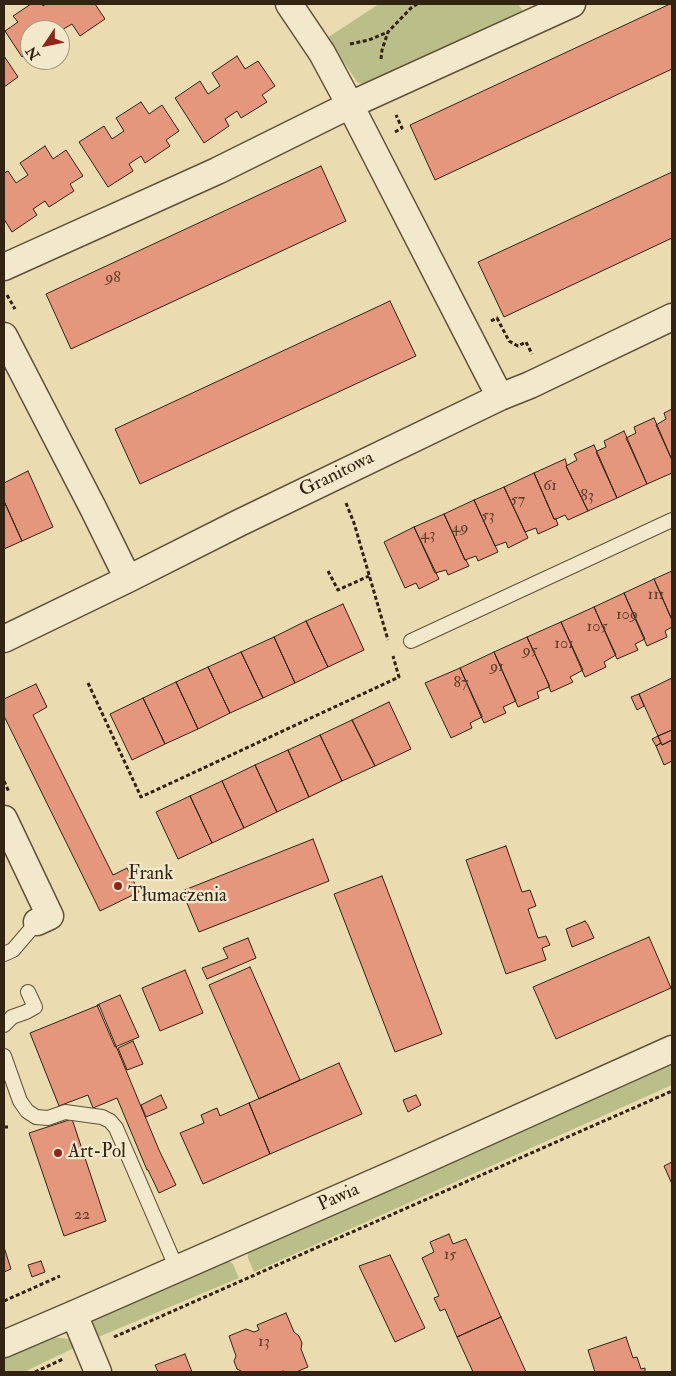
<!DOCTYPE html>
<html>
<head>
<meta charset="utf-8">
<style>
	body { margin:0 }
	#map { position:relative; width:676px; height:1376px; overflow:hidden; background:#ebdbb0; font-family:"IM FELL Double Pica",serif }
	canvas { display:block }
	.frame { position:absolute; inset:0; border:5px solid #322312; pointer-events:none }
	.north { position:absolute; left:20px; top:20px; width:50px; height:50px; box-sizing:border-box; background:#f2e8cc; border:1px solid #a59982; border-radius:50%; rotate:236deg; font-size:14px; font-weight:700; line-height:20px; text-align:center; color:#322312 }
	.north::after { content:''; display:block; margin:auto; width:18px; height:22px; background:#8f2418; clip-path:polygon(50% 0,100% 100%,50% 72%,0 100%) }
</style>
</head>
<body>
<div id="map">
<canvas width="676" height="1376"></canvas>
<div class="frame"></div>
<div class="north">N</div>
</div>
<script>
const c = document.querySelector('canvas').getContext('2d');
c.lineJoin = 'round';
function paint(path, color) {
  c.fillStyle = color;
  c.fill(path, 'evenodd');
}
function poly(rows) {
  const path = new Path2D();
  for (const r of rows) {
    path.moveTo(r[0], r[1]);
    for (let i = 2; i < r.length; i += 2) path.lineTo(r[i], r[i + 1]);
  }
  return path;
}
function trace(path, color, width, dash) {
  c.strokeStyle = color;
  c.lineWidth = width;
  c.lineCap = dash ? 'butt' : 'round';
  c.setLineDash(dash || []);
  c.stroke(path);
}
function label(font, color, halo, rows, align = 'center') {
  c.font = font + ' "IM FELL Double Pica",serif';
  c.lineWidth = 4.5;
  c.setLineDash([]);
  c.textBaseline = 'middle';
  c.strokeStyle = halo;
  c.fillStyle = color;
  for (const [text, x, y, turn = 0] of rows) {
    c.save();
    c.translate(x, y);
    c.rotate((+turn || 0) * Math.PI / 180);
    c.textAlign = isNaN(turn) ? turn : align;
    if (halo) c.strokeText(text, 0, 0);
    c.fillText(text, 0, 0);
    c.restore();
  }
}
paint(poly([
	[379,4,518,4,523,11,366,84,358,83,327,38],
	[672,1059,672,1085,254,1272,248,1258,248,1247],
	[225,1258,233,1264,239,1278,96,1338,91,1324,96,1316],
	[52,1337,69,1339,76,1347,24,1372,4,1372,4,1358]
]), '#babf8a');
const building = poly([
	[31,4,42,4,43,6,46,4,95,4,105,19,80,36,72,24,60,31,60,30,30,30,30,51,22,57,5,31,18,22,13,16,31,4],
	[670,4,672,4,672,69,435,180,410,125,670,4],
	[60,32,68,44,60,49,60,32],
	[4,56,18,77,4,87,4,56],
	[237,56,245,69,258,61,275,86,262,95,267,102,241,118,237,111,225,119,229,126,204,143,175,98,200,81,208,94,220,86,212,73,237,56],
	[141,102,149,114,162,105,179,131,166,140,170,146,145,163,141,156,129,164,133,171,108,187,79,142,104,126,112,139,124,131,116,118,141,102],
	[45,146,53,159,66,150,83,176,70,184,74,191,49,207,45,201,33,209,37,215,12,232,4,219,4,173,8,171,16,183,28,175,20,163,45,146],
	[321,166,346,221,71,349,46,294,321,166],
	[672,172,672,238,504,317,478,262,672,172],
	[390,301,416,356,140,484,115,429,390,301],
	[672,409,672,460,656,425,666,419,664,413,672,409],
	[654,418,672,460,672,473,647,484,626,438,636,433,634,427,654,418],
	[624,431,647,484,617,498,596,452,597,451,606,447,604,441,624,431],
	[594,445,617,498,588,511,566,466,577,460,574,454,594,445],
	[565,459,567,465,566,466,588,511,568,520,565,515,556,519,554,519,534,473,565,459],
	[28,471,53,527,22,541,4,501,4,483,28,471],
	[534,473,554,519,556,519,558,525,538,534,536,528,525,532,504,487,534,473],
	[504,487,528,538,508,548,506,542,495,546,474,500,504,487],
	[474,500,498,552,478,561,476,556,465,560,444,514,474,500],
	[4,501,22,541,4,549,4,501],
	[444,514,465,560,466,560,469,566,448,575,446,570,435,573,414,527,444,514],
	[414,527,439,579,419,589,416,583,405,588,384,542,414,527],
	[672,571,672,620,654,579,672,571],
	[654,579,672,620,672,627,665,631,667,637,647,646,624,593,654,579],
	[624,593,645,639,635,644,638,650,617,659,594,607,624,593],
	[343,604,364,650,328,667,306,621,343,604],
	[594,607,616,655,604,662,606,667,585,677,561,622,594,607],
	[306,621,328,667,295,683,274,637,306,621],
	[561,622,583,670,570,677,573,682,551,692,549,687,549,685,527,637,561,622],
	[274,637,295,683,263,698,241,652,274,637],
	[527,637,549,685,549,687,537,692,539,698,518,707,494,652,527,637],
	[241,652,263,698,230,713,208,667,241,652],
	[494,652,516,701,503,707,506,713,484,723,460,668,494,652],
	[208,667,230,713,198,729,176,682,208,667],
	[460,668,482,716,482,717,470,723,472,728,451,738,425,683,460,668],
	[672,678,672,730,658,736,639,694,672,678],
	[176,682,198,729,165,744,143,698,176,682],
	[36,684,47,707,33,715,113,875,127,868,139,892,100,911,4,716,4,699,36,684],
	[639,694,644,706,637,710,631,697,639,694],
	[143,698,165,744,132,760,110,714,143,698],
	[389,702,411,749,375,766,352,720,389,702],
	[352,720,375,766,342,781,320,735,352,720],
	[672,730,672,740,662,745,658,736,672,730],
	[320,735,342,781,309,797,288,750,320,735],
	[658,736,661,743,656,746,652,739,658,736],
	[672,740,672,761,664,765,656,746,661,743,662,745,672,740],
	[288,750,309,797,277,812,255,765,288,750],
	[255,765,277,812,244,828,222,781,255,765],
	[222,781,244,828,212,843,190,796,222,781],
	[190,796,212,843,178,859,156,812,190,796],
	[313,839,329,881,199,932,182,891,313,839],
	[506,846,522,892,530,890,536,906,528,909,538,938,546,936,550,945,542,948,546,960,506,974,466,860,506,846],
	[382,876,442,1034,395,1052,334,894,382,876],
	[585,921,588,925,594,938,572,947,566,929,585,921],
	[649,937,671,988,556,1039,533,987,649,937],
	[248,938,256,958,207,979,202,968,228,958,223,948,248,938],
	[250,967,300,1080,259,1099,209,985,250,967],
	[185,970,203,1013,160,1031,142,988,185,970],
	[120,995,139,1037,115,1047,97,1005,120,995],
	[99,1005,159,1150,176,1185,159,1193,148,1170,147,1170,117,1098,93,1108,88,1095,59,1106,30,1033,99,1005],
	[133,1041,143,1064,127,1070,118,1048,133,1041],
	[339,1063,362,1114,270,1154,249,1103,339,1063],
	[161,1095,167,1108,146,1117,141,1105,161,1095],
	[416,1095,421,1105,408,1112,403,1100,416,1095],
	[249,1103,270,1154,203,1184,180,1133,204,1123,201,1115,217,1108,220,1116,249,1103],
	[72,1119,106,1221,64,1236,29,1133,72,1119],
	[672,1162,672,1184,664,1166,672,1162],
	[449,1234,453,1244,466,1239,501,1317,457,1337,445,1309,440,1311,434,1298,439,1296,422,1258,434,1252,430,1242,449,1234],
	[4,1247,11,1269,4,1272,4,1247],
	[390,1255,425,1328,395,1342,359,1266,390,1255],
	[41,1261,45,1272,32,1277,28,1265,41,1261],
	[286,1313,294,1332,299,1336,302,1343,301,1349,308,1367,296,1372,286,1372,283,1371,280,1372,243,1372,237,1369,234,1361,236,1356,229,1336,246,1329,254,1332,259,1330,257,1325,286,1313],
	[501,1317,526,1372,473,1372,457,1337,501,1317],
	[626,1337,633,1358,637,1357,641,1369,645,1368,645,1372,593,1372,595,1372,588,1350,626,1337],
	[185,1354,192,1372,158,1372,155,1365,185,1354]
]);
paint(building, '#e5977d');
trace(building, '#322312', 1);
const lane = poly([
	[411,641,672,520],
	[4,954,13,950,37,922],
	[4,1025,12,1017,26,1012,35,1007,28,992],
	[4,1056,20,1101,27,1111,36,1117,48,1118,65,1112,102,1117,110,1121,116,1128,177,1269]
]);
const street = poly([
	[289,4,322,53,350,105,500,397],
	[4,267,217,171,350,105,572,4],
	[4,336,93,508,128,579],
	[4,639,128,579,239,523,500,397,530,385,672,317],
	[4,819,50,916,37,922],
	[74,1314,98,1372],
	[4,1344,74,1314,407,1168,672,1049]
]);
trace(lane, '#60513a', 16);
trace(street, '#60513a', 29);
trace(poly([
	[350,44,369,40,388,32],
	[381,59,382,50,388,32,411,8,417,4],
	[395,132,402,128,396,115],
	[7,295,15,309],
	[491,321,497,318,509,341,518,346,526,342,532,354],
	[346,503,354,523,388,640],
	[328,571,338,590,369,576],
	[88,683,141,797,399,677,393,656],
	[4,781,9,792],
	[4,1127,10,1127],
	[4,1301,60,1276],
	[114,1337,672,1091],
	[35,1372,63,1359]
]), '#322312', 3, [4, 2.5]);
trace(lane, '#f2e8cc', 14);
trace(street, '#f2e8cc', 26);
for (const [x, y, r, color] of [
	[118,886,5,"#8f2418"],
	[58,1153,5,"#8f2418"]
]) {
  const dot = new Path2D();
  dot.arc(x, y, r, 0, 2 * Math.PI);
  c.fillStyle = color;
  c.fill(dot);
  trace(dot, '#f2e8cc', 2);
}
label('16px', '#5f402d', null, [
	["98",113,279],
	["61",550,487],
	["83",587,497],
	["57",518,501],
	["53",488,517],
	["49",460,529],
	["43",428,536],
	["111",656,596],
	["109",627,616],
	["105",597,628],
	["101",564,645],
	["95",530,652],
	["91",497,668],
	["87",461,684],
	["22",82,1216],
	["15",450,1256],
	["13",264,1343]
]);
label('19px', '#322312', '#f2e8cc', [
	["Granitowa",337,475,-26],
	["Pawia",339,1198,-24]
]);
label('19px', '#322312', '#f2e8cc', [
	["Frank",128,875],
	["Tłumaczenia",128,897],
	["Art-Pol",68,1153]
], 'left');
</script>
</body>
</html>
